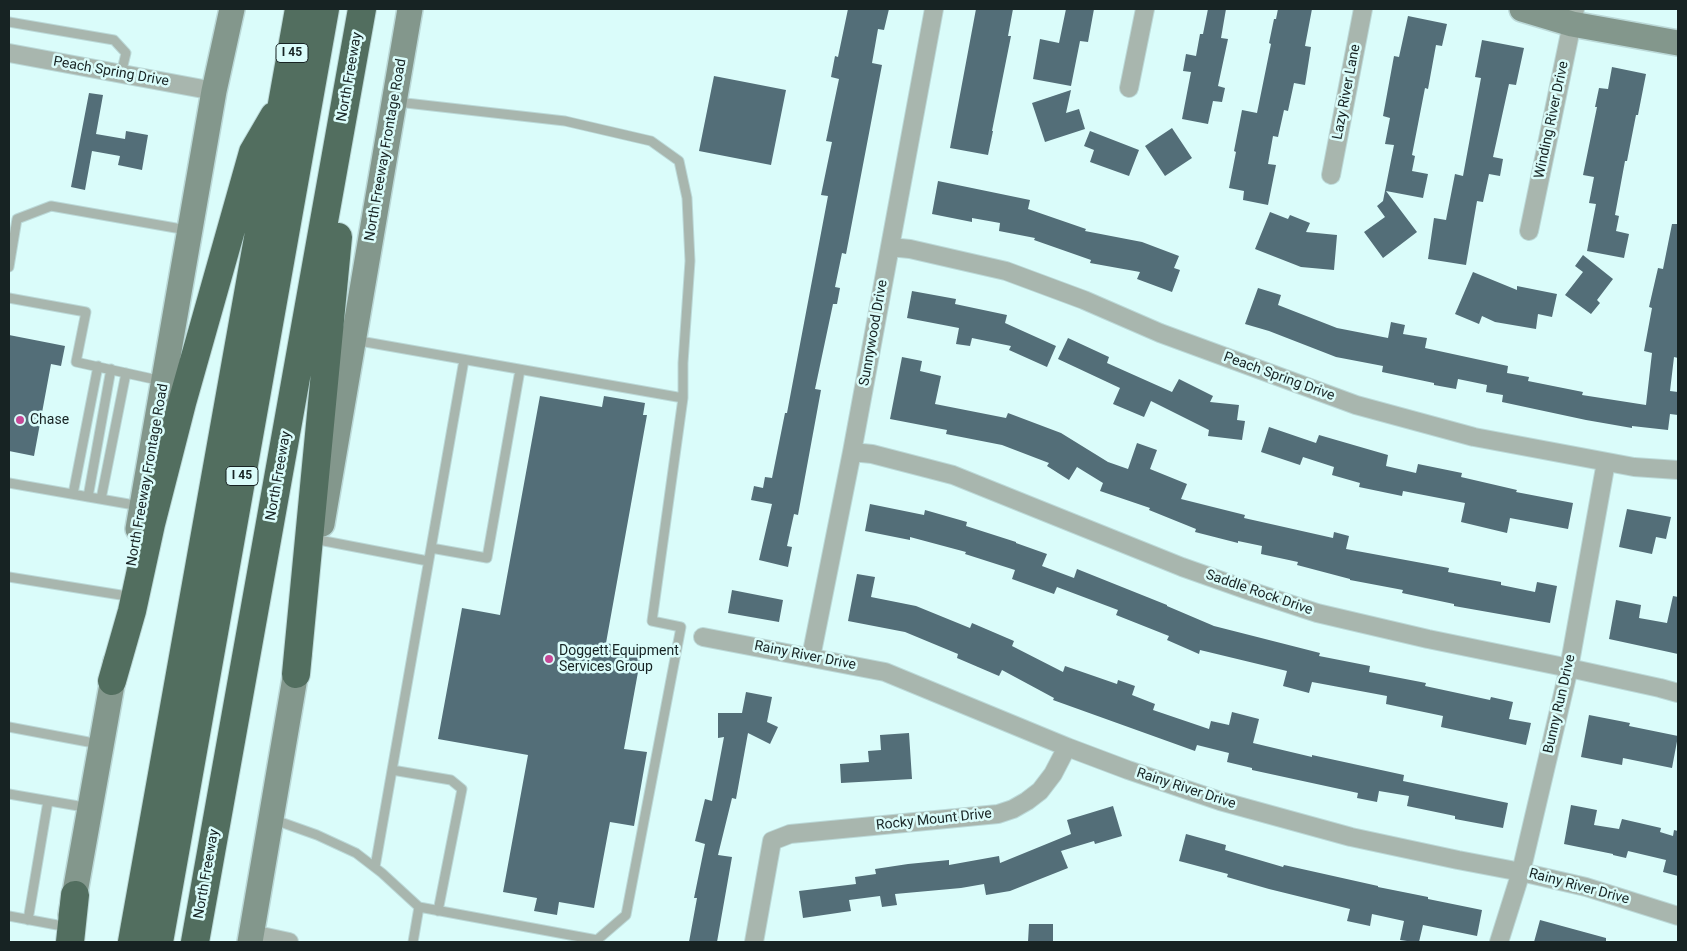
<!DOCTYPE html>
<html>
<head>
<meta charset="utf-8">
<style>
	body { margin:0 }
	#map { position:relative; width:1687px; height:951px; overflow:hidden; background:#dafcfa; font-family:Roboto,sans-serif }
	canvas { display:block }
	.frame { position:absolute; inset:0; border:10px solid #172323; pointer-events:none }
</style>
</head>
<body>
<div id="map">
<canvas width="1687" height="951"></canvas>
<div class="frame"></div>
</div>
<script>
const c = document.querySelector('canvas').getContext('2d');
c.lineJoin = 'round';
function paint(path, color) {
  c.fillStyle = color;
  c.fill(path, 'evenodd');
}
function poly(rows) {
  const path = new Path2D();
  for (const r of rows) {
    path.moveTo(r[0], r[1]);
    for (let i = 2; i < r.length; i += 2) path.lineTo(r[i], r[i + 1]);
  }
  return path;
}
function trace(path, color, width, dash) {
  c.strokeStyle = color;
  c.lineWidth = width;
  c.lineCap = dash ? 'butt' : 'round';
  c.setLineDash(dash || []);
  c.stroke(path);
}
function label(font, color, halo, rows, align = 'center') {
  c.font = font + ' Roboto,sans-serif';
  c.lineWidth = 5;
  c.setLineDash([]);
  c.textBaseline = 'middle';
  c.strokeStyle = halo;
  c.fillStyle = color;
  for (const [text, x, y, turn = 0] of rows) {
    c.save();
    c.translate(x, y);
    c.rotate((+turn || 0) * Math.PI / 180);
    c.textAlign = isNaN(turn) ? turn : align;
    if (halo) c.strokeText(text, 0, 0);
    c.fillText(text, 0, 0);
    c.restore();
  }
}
paint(poly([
	[848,9,889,9,884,30,878,29,872,63,882,65,846,254,842,253,835,287,840,288,837,304,833,304,815,389,821,390,798,515,794,514,787,546,792,547,788,567,759,560,772,504,751,500,754,486,763,488,765,477,772,478,785,413,787,413,828,196,821,195,832,142,826,141,839,79,831,77,835,56,838,57],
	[976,9,1013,9,1008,36,1011,36,992,131,993,131,988,155,950,148],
	[1066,9,1094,9,1088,42,1080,41,1071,86,1033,79,1040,39,1059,43],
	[1208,9,1226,9,1221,38,1228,39,1218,86,1225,88,1222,102,1213,101,1208,124,1182,119,1191,72,1183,71,1186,54,1196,56,1200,34,1203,34],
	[1278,9,1312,9,1305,46,1311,47,1305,85,1294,83,1288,111,1284,110,1278,137,1273,136,1268,164,1276,165,1268,205,1243,200,1244,191,1229,188,1236,152,1234,151,1242,110,1257,113,1271,44,1269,43,1274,19,1276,19],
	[1408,16,1447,24,1442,46,1436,45,1428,89,1425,88,1412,155,1415,156,1412,171,1428,174,1423,198,1386,191,1417,232,1383,258,1364,232,1385,217,1377,206,1383,201,1394,145,1385,144,1390,118,1383,116,1394,56,1399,57],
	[1482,40,1524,48,1516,85,1509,84,1493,157,1503,159,1500,176,1489,174,1483,202,1477,201,1466,265,1428,259,1434,218,1446,220,1455,174,1463,176,1481,78,1475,77],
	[1612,67,1646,74,1638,115,1636,115,1627,161,1625,161,1615,215,1619,216,1616,231,1629,234,1624,258,1587,251,1596,204,1589,203,1594,177,1583,175,1597,107,1595,107,1599,88,1608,89],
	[714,76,786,90,771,165,699,151],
	[1071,90,1066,113,1079,109,1085,129,1045,142,1032,103],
	[89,93,103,95,96,134,125,139,126,131,148,135,142,170,118,165,120,156,92,151,85,190,71,187],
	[1172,128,1192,158,1165,176,1145,146],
	[1090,131,1139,150,1129,176,1090,162,1094,150,1084,146],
	[938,181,1030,200,1028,209,1086,229,1085,231,1142,242,1179,256,1174,268,1180,270,1172,292,1137,279,1140,272,1090,263,1091,260,1034,240,1035,238,999,231,1000,223,972,218,972,222,932,214],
	[1270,212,1288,219,1290,215,1310,223,1306,232,1337,235,1334,270,1301,267,1255,249],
	[1672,224,1678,224,1678,358,1674,357,1670,391,1678,392,1678,415,1670,414,1668,430,1632,426,1632,428,1586,420,1502,402,1503,395,1486,392,1487,385,1458,379,1456,389,1434,385,1434,383,1382,372,1383,366,1336,357,1269,331,1245,324,1258,288,1281,295,1278,305,1337,328,1388,338,1391,322,1405,325,1403,334,1427,338,1425,348,1508,366,1507,373,1529,377,1528,381,1583,392,1582,395,1646,405,1652,353,1644,351,1652,308,1649,307,1658,268,1663,269],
	[1583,255,1613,279,1597,300,1600,303,1591,314,1565,295,1583,272,1575,266],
	[1473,272,1517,290,1517,286,1557,294,1552,317,1538,314,1536,329,1495,322,1482,316,1479,324,1455,314],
	[912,291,956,299,955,304,1007,315,1005,323,1056,346,1047,367,1009,350,1011,346,972,338,970,346,956,344,959,328,907,318],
	[9,335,65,346,61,366,51,364,34,456,9,451],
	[1068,338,1109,357,1107,363,1172,392,1179,379,1213,396,1210,402,1239,405,1237,420,1245,421,1242,440,1208,436,1209,430,1151,401,1144,417,1113,404,1120,388,1058,359],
	[902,357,922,361,920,371,941,376,935,404,1006,418,1008,413,1061,433,1108,462,1128,469,1137,443,1157,450,1150,469,1187,484,1181,499,1245,515,1244,518,1333,538,1334,532,1349,536,1346,549,1449,568,1448,572,1501,582,1501,585,1535,592,1537,582,1557,586,1550,623,1454,606,1454,604,1402,593,1403,590,1350,580,1350,579,1297,565,1298,562,1261,554,1262,546,1238,541,1238,543,1195,532,1196,529,1149,510,1150,508,1100,491,1103,483,1077,467,1069,480,1047,466,1049,463,1002,445,946,434,947,430,890,419],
	[540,396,602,407,604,396,645,403,643,415,647,415,606,643,642,650,624,749,647,752,634,826,610,822,594,908,559,902,557,915,534,911,537,898,503,892,528,755,438,739,462,608,500,615],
	[1269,427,1316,443,1319,435,1388,455,1386,466,1416,473,1418,464,1462,473,1461,477,1517,490,1516,492,1573,503,1568,529,1510,518,1507,533,1461,522,1465,503,1403,491,1402,496,1359,487,1360,483,1332,475,1334,467,1303,457,1300,465,1261,452],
	[870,504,924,515,925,510,967,522,966,526,1016,542,1016,543,1047,554,1042,566,1074,578,1077,569,1167,605,1167,606,1214,626,1320,653,1319,656,1370,666,1369,672,1426,683,1425,686,1490,700,1491,697,1513,702,1509,719,1531,723,1526,745,1441,727,1443,716,1386,704,1387,696,1312,682,1309,693,1283,686,1287,671,1200,650,1199,654,1167,640,1169,636,1116,615,1118,610,1057,587,1054,594,1012,579,1015,570,965,554,966,552,910,537,910,540,865,531],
	[1627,509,1671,517,1666,539,1656,537,1652,554,1619,547],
	[857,574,875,577,871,597,916,606,970,628,972,623,1014,641,1012,646,1063,672,1065,666,1117,684,1118,680,1135,686,1132,695,1155,704,1153,710,1209,729,1211,721,1229,725,1232,712,1259,719,1253,743,1312,757,1312,755,1404,775,1403,781,1508,803,1503,828,1455,819,1455,816,1407,806,1409,796,1379,791,1377,802,1357,798,1358,793,1252,770,1252,768,1227,762,1229,753,1197,745,1195,751,1053,700,1054,698,1002,670,999,676,957,658,958,654,905,632,848,621],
	[732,590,783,600,779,622,728,613],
	[1673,596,1678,597,1678,654,1609,639,1616,600,1641,605,1639,618,1667,623],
	[746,692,772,697,767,722,778,727,770,744,748,733,736,799,732,798,718,855,732,857,717,942,689,942,697,898,694,898,705,844,695,841,705,799,712,801,724,737,718,738,718,713,742,713],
	[1589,715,1630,723,1629,726,1678,736,1672,768,1623,758,1622,765,1581,757],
	[909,733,912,779,841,783,840,764,869,762,868,751,881,750,880,735],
	[1571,805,1597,810,1594,825,1619,829,1622,819,1661,828,1660,832,1673,836,1674,830,1678,831,1678,876,1663,872,1666,860,1628,851,1626,858,1613,855,1613,854,1564,844],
	[1113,806,1122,836,1095,844,1094,841,1061,851,1068,868,1010,891,986,895,984,884,961,888,895,894,897,905,882,907,880,896,849,900,851,911,803,918,799,891,856,884,855,877,876,874,875,869,908,864,949,860,949,865,999,856,1000,863,1071,834,1067,820],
	[1186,834,1226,845,1225,850,1283,867,1284,865,1378,886,1378,887,1428,897,1428,899,1482,910,1477,936,1423,925,1419,942,1414,942,1400,940,1404,921,1372,914,1370,926,1347,921,1350,909,1269,889,1227,877,1228,874,1179,861],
	[1540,920,1606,938,1606,942,1534,942],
	[1029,924,1053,924,1053,942,1028,942]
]), '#536e78');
const lane = poly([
	[9,22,114,40,126,53,121,74],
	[397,102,565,121,651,141,679,161,687,198,690,261,683,363,683,398],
	[9,267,17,219,51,206,187,230],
	[9,298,86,312,76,362,162,381],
	[9,483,140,506],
	[73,494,98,366],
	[88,497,111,369],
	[101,499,126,373],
	[319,540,428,561],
	[431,548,487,558,520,370],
	[9,577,127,596],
	[9,727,99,744],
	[392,770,451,780,462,789,438,911],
	[9,794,90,808],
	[272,819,317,835,356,853,382,873,419,907,597,940,626,915,681,627,652,621,683,398,354,340],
	[375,867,464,360],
	[9,916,68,927],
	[28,920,48,801],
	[413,942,419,907]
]);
const street = poly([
	[9,53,214,91],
	[1129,88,1145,9],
	[1331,175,1363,9],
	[1529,231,1575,9],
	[890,247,910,249,1006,271,1084,300,1160,333,1356,405,1474,437,1634,467,1678,470],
	[852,452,872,454,953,475,1182,567,1250,591,1317,613,1428,639,1569,668,1660,688,1678,693],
	[703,637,885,672,1067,747,1128,770,1220,801,1351,837,1458,860,1521,872,1586,887,1678,916],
	[811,657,852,452,934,9],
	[252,934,289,942],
	[754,942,772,841,790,834,998,814,1013,809,1027,801,1040,791,1053,774,1067,747],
	[1499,942,1521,872,1569,668,1606,462]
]);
const secondary = poly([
	[1522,9,1572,24,1678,43],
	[322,524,410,9],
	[138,529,214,91,232,9],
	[71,915,116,662],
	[250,942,299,654]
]);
const highway = poly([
	[296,674,338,237],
	[112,681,132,611,151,524,182,403,253,152,274,116],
	[70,942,75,895],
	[132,942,299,9],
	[159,942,325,9],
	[195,942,362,9]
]);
trace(lane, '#bbd9d8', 11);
trace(street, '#bbd9d8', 20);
trace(secondary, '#bbd9d8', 28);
trace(highway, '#bbd9d8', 30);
trace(lane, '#a8b6ae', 9);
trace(street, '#a8b6ae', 18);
trace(secondary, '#83978c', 25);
trace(highway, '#526e5f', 28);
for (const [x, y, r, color] of [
	[20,420,5,"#c54896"],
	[549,659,5,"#c54896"]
]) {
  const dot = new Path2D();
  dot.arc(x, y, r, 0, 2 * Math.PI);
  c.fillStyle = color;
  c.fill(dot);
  trace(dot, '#dafcfa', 2);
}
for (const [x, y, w] of [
	[292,53,32],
	[242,476,32]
]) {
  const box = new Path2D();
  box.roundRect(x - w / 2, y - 9.5, w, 19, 4);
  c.fillStyle = '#dafcfa';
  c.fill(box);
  trace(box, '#172323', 1);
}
label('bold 12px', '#172323', null, [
	["I 45",292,53],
	["I 45",242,476]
]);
label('14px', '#172323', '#dafcfa', [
	["Peach Spring Drive",111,72,10],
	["North Freeway",350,77,-80],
	["Lazy River Lane",1347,92,-79],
	["Winding River Drive",1552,120,-78],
	["North Freeway Frontage Road",386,150,-80],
	["Sunnywood Drive",874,333,-80],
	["Peach Spring Drive",1279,377,20],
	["North Freeway Frontage Road",148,475,-80],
	["North Freeway",279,476,-80],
	["Saddle Rock Drive",1259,593,19],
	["Rainy River Drive",805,656,11],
	["Bunny Run Drive",1560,704,-77],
	["Rainy River Drive",1186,789,18],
	["Rocky Mount Drive",934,820,-6],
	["North Freeway",207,874,-80],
	["Rainy River Drive",1579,887,15]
]);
label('14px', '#172323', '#dafcfa', [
	["Chase",30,420],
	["Doggett Equipment",559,651],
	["Services Group",559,667]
], 'left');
</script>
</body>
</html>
